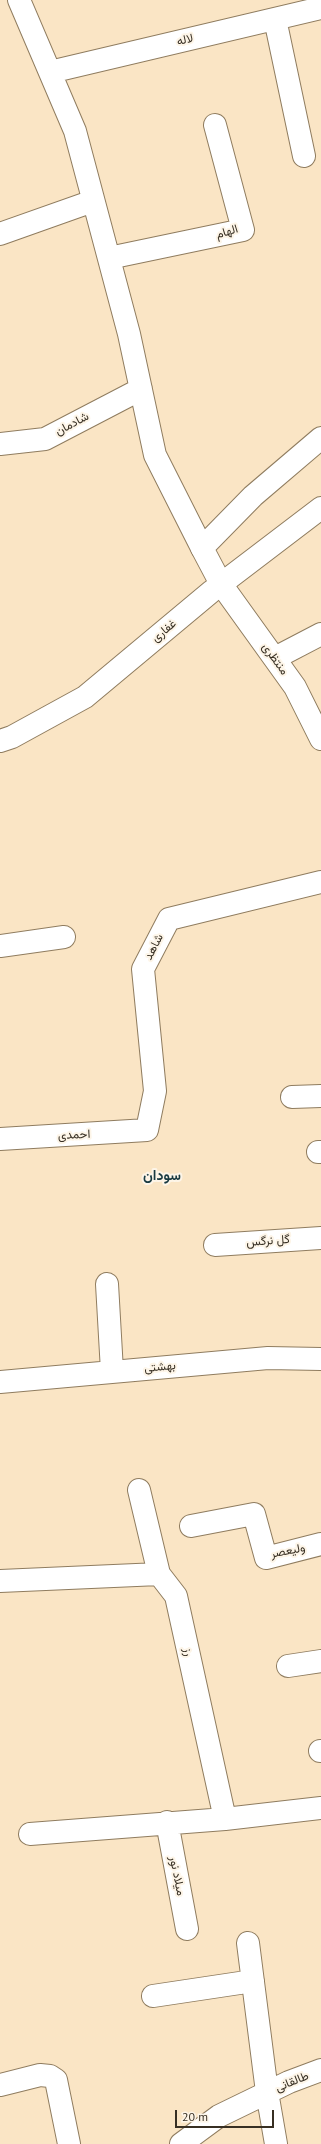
<!DOCTYPE html>
<html>
<head>
<meta charset="utf-8">
<style>
	body { margin:0 }
	#map { position:relative; width:321px; height:2144px; overflow:hidden; background:#fae5c5; font-family:"PT Sans",sans-serif }
	canvas { display:block }
	.scale { position:absolute; left:175px; top:2110px; width:99px; height:18px; box-sizing:border-box; border:2px solid #372f23; border-top:0; padding-left:5px; font-size:12px; line-height:14px; white-space:nowrap; color:#372f23; -webkit-text-stroke:3px #fdf5e8; paint-order:stroke }
</style>
</head>
<body>
<div id="map">
<canvas width="321" height="2144"></canvas>
<div class="scale">20 m</div>
</div>
<script>
const c = document.querySelector('canvas').getContext('2d');
c.lineJoin = 'round';
function poly(rows) {
  const path = new Path2D();
  for (const r of rows) {
    path.moveTo(r[0], r[1]);
    for (let i = 2; i < r.length; i += 2) path.lineTo(r[i], r[i + 1]);
  }
  return path;
}
function trace(path, color, width, dash) {
  c.strokeStyle = color;
  c.lineWidth = width;
  c.lineCap = dash ? 'butt' : 'round';
  c.setLineDash(dash || []);
  c.stroke(path);
}
function label(font, color, halo, rows, align = 'center') {
  c.font = font + ' "PT Sans",Vazirmatn,sans-serif';
  c.lineWidth = 4;
  c.setLineDash([]);
  c.textBaseline = 'middle';
  c.strokeStyle = halo;
  c.fillStyle = color;
  for (const [text, x, y, turn = 0] of rows) {
    c.save();
    c.translate(x, y);
    c.rotate((+turn || 0) * Math.PI / 180);
    c.textAlign = isNaN(turn) ? turn : align;
    if (halo) c.strokeText(text, 0, 0);
    c.fillText(text, 0, 0);
    c.restore();
  }
}
const minor = poly([
	[19,0,75,131,129,334,155,455,202,548],
	[275,19,304,156],
	[50,72,321,8],
	[0,234,93,201],
	[109,258,243,230,215,125],
	[0,444,45,439,141,389],
	[221,584,295,687,321,739],
	[275,658,321,634],
	[0,946,64,937],
	[292,1097,321,1096],
	[0,1139,147,1130,155,1091,143,969,169,919,321,882],
	[318,1152,321,1152],
	[215,1245,321,1238],
	[107,1284,112,1371],
	[0,1382,268,1358,321,1359],
	[139,1490,159,1574,176,1596,225,1819,321,1808],
	[191,1526,254,1514,266,1558,321,1544],
	[0,1581,159,1574],
	[288,1666,321,1661],
	[320,1751,321,1751],
	[167,1822,187,1929],
	[30,1834,225,1819],
	[248,1943,267,2092,276,2144],
	[153,1996,253,1981],
	[0,2085,40,2075,50,2076,56,2080,69,2144],
	[181,2144,219,2116,289,2082,321,2070]
]);
const tertiary = poly([
	[221,584,202,548,253,496,321,438],
	[0,741,12,737,85,697,212,591,321,508]
]);
trace(minor, '#8f7c5f', 24);
trace(tertiary, '#8f7c5f', 24);
trace(minor, '#fff', 22);
trace(tertiary, '#fff', 22);
label('12px', '#372f23', '#fdf5e8', [
	["لاله",185,40,-13],
	["الهام",227,232,-17],
	["شادمان",72,424,-28],
	["غفاری",164,631,-40],
	["منتظری",275,659,54],
	["شاهد",154,947,-63],
	["احمدی",74,1135,-3],
	["گل نرگس",268,1241,-4],
	["بهشتی",160,1367,-5],
	["ولیعصر",288,1551,-11],
	["رز",188,1652,78],
	["میلاد نور",177,1876,79],
	["طالقانی",292,2082,-22]
]);
label('bold 14px', '#193a41', '#fdf5e8', [
	["سودان",162,1176]
]);
</script>
</body>
</html>
